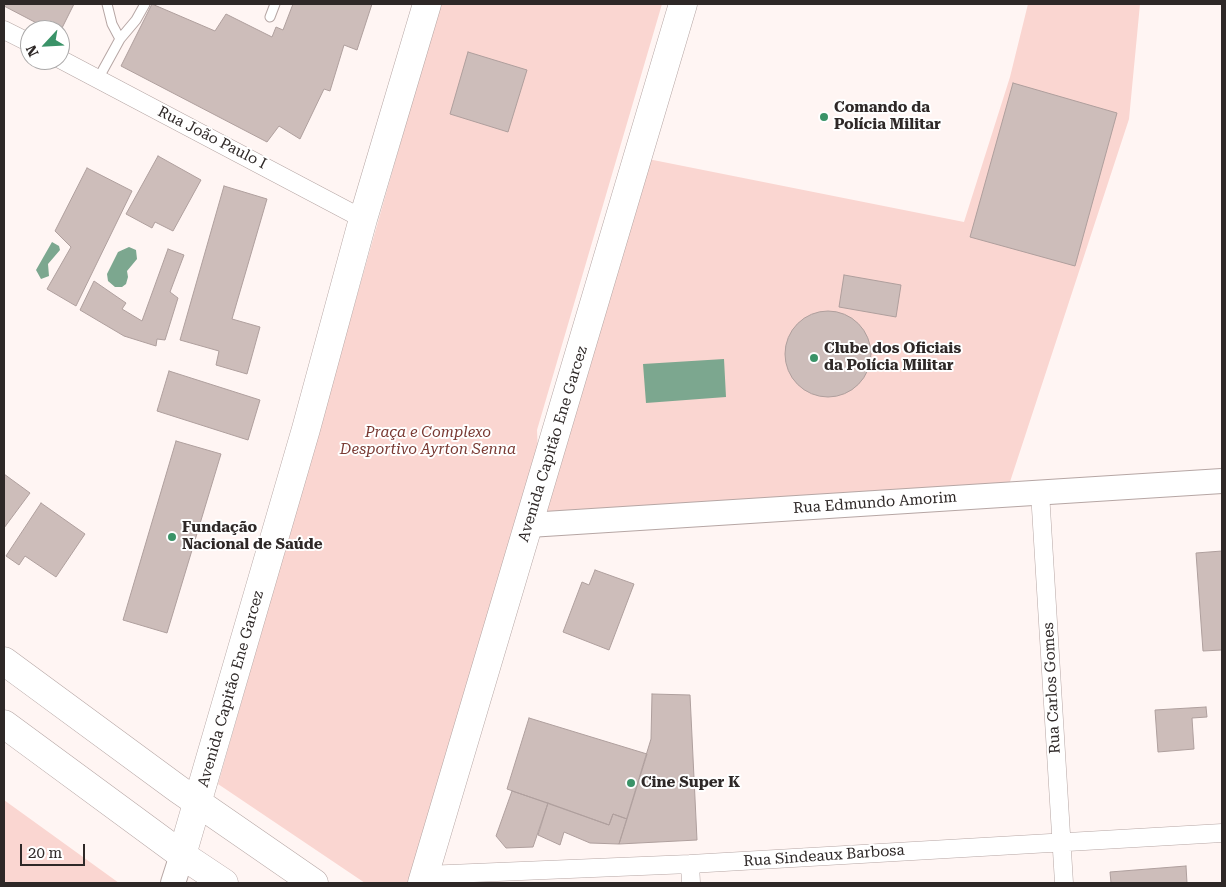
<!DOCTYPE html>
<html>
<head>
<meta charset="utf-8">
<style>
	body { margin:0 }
	#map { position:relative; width:1226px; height:887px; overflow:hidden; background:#fff5f3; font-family:"Roboto Serif",serif }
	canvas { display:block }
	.frame { position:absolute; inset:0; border:5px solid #2e2827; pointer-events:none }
	.north { position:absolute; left:20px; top:20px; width:50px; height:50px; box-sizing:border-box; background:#fff; border:1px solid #aba9a9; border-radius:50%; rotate:245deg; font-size:14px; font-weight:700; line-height:20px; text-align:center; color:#2e2827 }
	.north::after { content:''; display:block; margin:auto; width:18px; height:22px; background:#3a9368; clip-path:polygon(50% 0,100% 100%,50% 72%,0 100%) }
	.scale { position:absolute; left:20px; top:844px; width:65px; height:22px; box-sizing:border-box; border:2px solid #2e2827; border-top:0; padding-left:6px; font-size:15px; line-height:18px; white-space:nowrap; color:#2e2827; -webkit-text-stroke:4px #fff; paint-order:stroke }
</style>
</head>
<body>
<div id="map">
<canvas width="1226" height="887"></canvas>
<div class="frame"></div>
<div class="north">N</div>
<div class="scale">20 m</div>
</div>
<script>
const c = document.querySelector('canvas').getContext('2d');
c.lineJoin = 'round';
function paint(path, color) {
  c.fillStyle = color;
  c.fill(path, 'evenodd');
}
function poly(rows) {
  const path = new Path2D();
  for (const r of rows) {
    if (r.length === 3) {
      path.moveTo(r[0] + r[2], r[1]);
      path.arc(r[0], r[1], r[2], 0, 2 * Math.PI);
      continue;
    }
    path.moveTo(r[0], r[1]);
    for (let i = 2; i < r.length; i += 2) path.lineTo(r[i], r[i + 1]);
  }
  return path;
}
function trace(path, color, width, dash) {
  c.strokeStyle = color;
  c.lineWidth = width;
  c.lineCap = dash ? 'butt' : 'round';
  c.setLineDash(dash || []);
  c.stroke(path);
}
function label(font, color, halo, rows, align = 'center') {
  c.font = font + ' "Roboto Serif",serif';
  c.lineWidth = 4;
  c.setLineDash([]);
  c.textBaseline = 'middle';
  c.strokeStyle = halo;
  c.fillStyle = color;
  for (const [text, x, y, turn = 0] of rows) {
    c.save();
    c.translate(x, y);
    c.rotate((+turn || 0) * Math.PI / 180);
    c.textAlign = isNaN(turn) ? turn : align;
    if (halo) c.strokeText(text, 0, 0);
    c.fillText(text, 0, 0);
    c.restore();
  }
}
paint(poly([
	[440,4,662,4,537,430,538,453,410,883,365,883,218,784],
	[1028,4,1140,4,1129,119,1006,494,529,525,638,157,964,222,1010,77],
	[4,800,119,883,4,883]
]), '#fad6d1');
paint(poly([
	[52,242,59,246,60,250,48,264,49,276,41,279,36,270],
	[129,247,136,250,137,259,127,271,128,277,126,284,122,287,115,287,108,281,107,274,118,252],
	[724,359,726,397,646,403,643,364]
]), '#7ca78f');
const building = poly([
	[4,4,74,4,60,32,60,30,50,30,4,6,4,4],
	[152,4,215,31,226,14,272,37,276,27,283,30,293,4,372,4,357,50,344,45,330,91,324,89,300,139,279,126,267,142,121,66,152,4],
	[468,52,527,70,508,132,450,114,468,52],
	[1013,83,1117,113,1075,266,970,237,1013,83],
	[158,156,201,180,173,231,155,222,152,228,126,214,158,156],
	[87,168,132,191,76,306,47,289,71,247,55,231,87,168],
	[224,186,267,199,232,319,260,327,247,374,216,365,219,351,180,340,224,186],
	[168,249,184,255,170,292,178,298,165,340,157,339,156,346,124,336,80,310,94,281,126,303,122,309,142,321,168,249],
	[844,275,901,285,896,317,839,307,844,275],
	[828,354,43],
	[169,371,260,400,248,440,157,411,169,371],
	[176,441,221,454,167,633,123,620,176,441],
	[4,474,30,493,4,528,4,474],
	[41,503,85,534,56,577,25,556,19,565,6,556,41,503],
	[1222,551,1222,650,1203,651,1196,553,1222,551],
	[595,570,634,584,609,650,563,632,582,582,589,585,595,570],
	[652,694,690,695,697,840,619,844,651,739,652,694],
	[1206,707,1207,717,1192,718,1194,749,1158,752,1155,710,1206,707],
	[529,718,647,754,627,819,613,814,609,825,507,789,529,718],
	[512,791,548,803,533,847,506,848,496,836,512,791],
	[548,803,609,825,613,814,627,819,619,844,590,843,564,832,560,845,538,835,548,803],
	[1186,866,1187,883,1111,883,1110,872,1186,866]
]);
paint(building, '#cdbdba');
trace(building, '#af9f9d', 1);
const lane = poly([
	[107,4,112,24,120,39],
	[270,17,275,4],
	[98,79,120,39,136,20,145,4]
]);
const street = poly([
	[4,30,30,43],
	[60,59,363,219],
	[1040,492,1064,883],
	[690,864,691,883],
	[425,875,690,864,1222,833]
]);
const secondary = poly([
	[529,525,1222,481],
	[173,883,182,855]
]);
const primary = poly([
	[4,661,178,789,314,883],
	[4,724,182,855,224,883],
	[182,855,306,429,363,219,427,4],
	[422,883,683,4]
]);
trace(lane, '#b6a6a4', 11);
trace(street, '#b6a6a4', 19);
trace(secondary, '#b6a6a4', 26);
trace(primary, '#b6a6a4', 29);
trace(lane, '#fff', 9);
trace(street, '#fff', 18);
trace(secondary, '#fff', 24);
trace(primary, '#fff', 28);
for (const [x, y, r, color] of [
	[824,117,5,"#3a9368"],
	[814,358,5,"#3a9368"],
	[172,537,5,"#3a9368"],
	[631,783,5,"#3a9368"]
]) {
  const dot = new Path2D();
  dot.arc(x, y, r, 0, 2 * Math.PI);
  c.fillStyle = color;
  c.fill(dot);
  trace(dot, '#fff', 2);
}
label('bold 15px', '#2e2827', '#fff', [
	["Comando da",834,108],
	["Polícia Militar",834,125],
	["Clube dos Oficiais",824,349],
	["da Polícia Militar",824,366],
	["Fundação",182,528],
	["Nacional de Saúde",182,545],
	["Cine Super K",641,783]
], 'left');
label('15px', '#2e2827', '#fff', [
	["Rua João Paulo I",212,138,27],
	["Avenida Capitão Ene Garcez",553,444,-73],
	["Rua Edmundo Amorim",875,503,-4],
	["Rua Carlos Gomes",1052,688,-93],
	["Avenida Capitão Ene Garcez",231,689,-74],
	["Rua Sindeaux Barbosa",824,856,-4]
]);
label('italic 15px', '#793a33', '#fff', [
	["Praça e Complexo",428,433],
	["Desportivo Ayrton Senna",428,450]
]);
</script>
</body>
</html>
